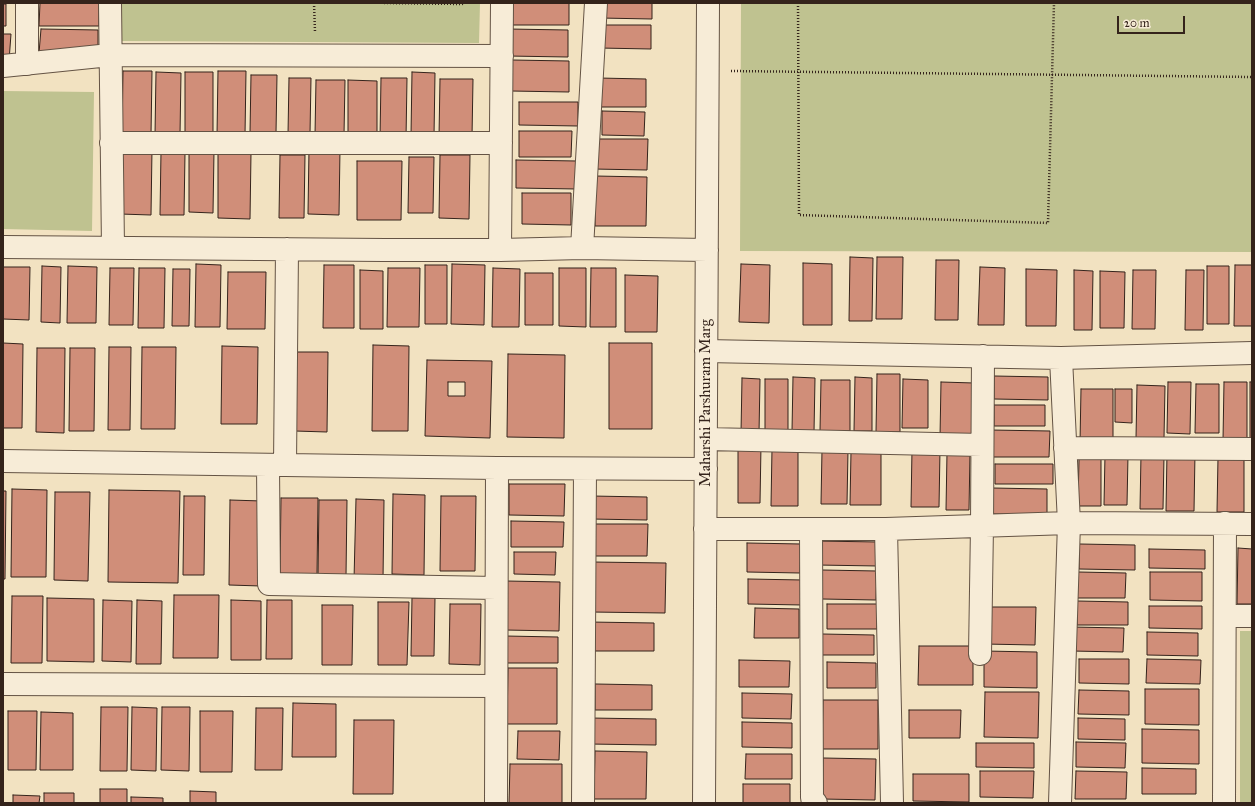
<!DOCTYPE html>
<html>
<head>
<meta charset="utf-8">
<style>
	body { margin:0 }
	#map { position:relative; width:1255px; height:806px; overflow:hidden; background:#f2e2c1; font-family:"IM FELL Great Primer",serif }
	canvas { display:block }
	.frame { position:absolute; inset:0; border:4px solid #34231b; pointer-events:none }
	.scale { position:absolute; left:1117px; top:16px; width:68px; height:18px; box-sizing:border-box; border:2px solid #34231b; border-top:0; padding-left:5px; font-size:12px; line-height:14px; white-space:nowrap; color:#34231b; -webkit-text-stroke:3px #f7ecd7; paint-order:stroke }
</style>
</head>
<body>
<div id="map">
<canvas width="1255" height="806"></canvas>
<div class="frame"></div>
<div class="scale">20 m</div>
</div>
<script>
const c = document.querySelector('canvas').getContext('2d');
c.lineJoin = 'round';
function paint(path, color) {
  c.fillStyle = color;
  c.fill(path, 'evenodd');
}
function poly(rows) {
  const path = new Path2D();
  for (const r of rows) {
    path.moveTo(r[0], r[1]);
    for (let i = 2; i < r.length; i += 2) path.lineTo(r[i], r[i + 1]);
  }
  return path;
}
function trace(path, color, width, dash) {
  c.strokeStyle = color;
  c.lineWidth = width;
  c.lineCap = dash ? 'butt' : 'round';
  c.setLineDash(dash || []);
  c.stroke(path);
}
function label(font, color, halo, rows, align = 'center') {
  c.font = font + ' "IM FELL Great Primer",serif';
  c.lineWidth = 3;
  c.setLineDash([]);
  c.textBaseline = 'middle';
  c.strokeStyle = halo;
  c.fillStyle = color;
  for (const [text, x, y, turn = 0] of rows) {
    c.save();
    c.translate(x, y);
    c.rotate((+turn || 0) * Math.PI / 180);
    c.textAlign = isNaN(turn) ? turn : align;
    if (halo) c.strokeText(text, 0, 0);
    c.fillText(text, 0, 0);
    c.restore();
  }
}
paint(poly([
	[122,3,480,3,479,43,121,41],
	[741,3,1252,3,1252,252,740,251],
	[3,91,94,92,92,231,3,229],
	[1240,631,1252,631,1252,803,1240,803]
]), '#bfc290');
const building = poly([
	[40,3,99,3,99,26,39,26,40,3],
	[508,3,569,3,569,25,508,25,508,3],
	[601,3,652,3,652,19,600,18,601,3],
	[3,4,6,4,6,26,3,26,3,4],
	[599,25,651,25,651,49,599,48,599,25],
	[41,29,98,30,98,54,39,53,41,29],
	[508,29,568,30,568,57,508,56,508,29],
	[3,34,11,34,9,61,3,62,3,34],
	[512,60,569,61,569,92,511,91,512,60],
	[123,71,152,71,151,135,122,135,123,71],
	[218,71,246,71,245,135,217,135,218,71],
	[156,72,181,73,180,135,155,135,156,72],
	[185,72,213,72,213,135,185,134,185,72],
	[412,72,435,73,434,136,411,135,412,72],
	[251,75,277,75,276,133,250,133,251,75],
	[289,78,311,78,310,134,288,134,289,78],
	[381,78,407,78,406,139,380,139,381,78],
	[598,78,646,79,646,107,598,107,598,78],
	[440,79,473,79,472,137,439,137,440,79],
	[316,80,345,80,344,135,315,135,316,80],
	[348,80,377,81,377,136,348,136,348,80],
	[519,102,578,102,578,126,519,125,519,102],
	[602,111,645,112,644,136,602,135,602,111],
	[519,131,572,131,571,157,519,157,519,131],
	[594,139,648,139,647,170,593,169,594,139],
	[121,149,152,149,151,215,120,214,121,149],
	[309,149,340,149,339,215,308,214,309,149],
	[189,151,214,151,213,213,189,212,189,151],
	[161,152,185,153,184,215,160,215,161,152],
	[218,153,251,153,250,219,218,218,218,153],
	[280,155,305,155,304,218,279,218,280,155],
	[440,155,470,155,469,219,439,218,440,155],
	[409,157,434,157,433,213,408,213,409,157],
	[516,160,577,161,577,189,516,188,516,160],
	[357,161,402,161,401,220,357,220,357,161],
	[595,176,647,177,646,226,595,226,595,176],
	[522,193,571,193,571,225,522,224,522,193],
	[850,257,873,258,872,321,849,321,850,257],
	[877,257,903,257,902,319,876,319,877,257],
	[936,260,959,260,958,320,935,320,936,260],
	[803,263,832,264,832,325,803,325,803,263],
	[196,264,221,265,220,327,195,327,196,264],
	[452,264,485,265,484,325,451,324,452,264],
	[741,264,770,265,769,323,739,322,741,264],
	[324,265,354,265,354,328,323,328,324,265],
	[425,265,447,265,447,324,425,324,425,265],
	[1235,265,1252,265,1252,326,1234,326,1235,265],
	[42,266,61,267,60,323,41,322,42,266],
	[68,266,97,267,96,323,67,323,68,266],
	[1207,266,1229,266,1229,324,1207,324,1207,266],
	[3,267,30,267,29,320,3,319,3,267],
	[980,267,1005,268,1004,325,978,325,980,267],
	[110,268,134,268,133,325,109,325,110,268],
	[139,268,165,268,164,328,138,328,139,268],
	[388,268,420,268,419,327,387,327,388,268],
	[493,268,520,269,519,327,492,327,493,268],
	[559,268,586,268,586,327,559,326,559,268],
	[591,268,616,268,616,327,590,327,591,268],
	[173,269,190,269,189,326,172,326,173,269],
	[1026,269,1057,270,1056,326,1026,326,1026,269],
	[360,270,383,271,383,329,360,329,360,270],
	[1074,270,1093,271,1092,330,1074,330,1074,270],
	[1133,270,1156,270,1155,329,1132,329,1133,270],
	[1186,270,1204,270,1203,330,1185,330,1186,270],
	[1100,271,1125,272,1124,328,1100,328,1100,271],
	[228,272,266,272,265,329,227,329,228,272],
	[525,273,553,273,553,325,525,325,525,273],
	[625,275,658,276,657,332,625,332,625,275],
	[3,343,23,344,22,428,3,428,3,343],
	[609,343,652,343,652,429,609,429,609,343],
	[373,345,409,346,408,431,372,431,373,345],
	[222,346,258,347,257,424,221,424,222,346],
	[109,347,131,347,130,430,108,430,109,347],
	[142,347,176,347,175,429,141,429,142,347],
	[37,348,65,348,64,433,36,432,37,348],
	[70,348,95,348,94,431,69,431,70,348],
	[296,352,328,352,327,432,295,431,296,352],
	[508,354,565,355,564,438,507,437,508,354],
	[427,360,492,361,490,438,425,436,427,360],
	[448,382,465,382,465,396,448,396,448,382],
	[877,374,900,374,900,432,876,432,877,374],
	[994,376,1048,377,1048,400,994,399,994,376],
	[793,377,815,378,814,432,792,431,793,377],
	[855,377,872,378,872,431,854,431,855,377],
	[742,378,760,379,759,433,741,433,742,378],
	[765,379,788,379,788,432,765,432,765,379],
	[903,379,928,380,928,428,902,428,903,379],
	[821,380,850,380,850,431,820,431,821,380],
	[941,382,974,383,973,438,940,437,941,382],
	[1168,382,1191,382,1190,434,1167,433,1168,382],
	[1224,382,1247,382,1247,440,1223,440,1224,382],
	[1250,382,1252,382,1252,439,1250,439,1250,382],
	[1196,384,1219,384,1219,433,1195,433,1196,384],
	[1137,385,1165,386,1164,438,1136,438,1137,385],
	[1081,389,1113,389,1113,444,1080,443,1081,389],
	[1115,389,1132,389,1132,423,1115,422,1115,389],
	[994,405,1045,405,1045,426,994,426,994,405],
	[990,430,1050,431,1049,457,990,457,990,430],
	[738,444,761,445,760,503,738,503,738,444],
	[772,449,798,449,798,506,771,506,772,449],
	[822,450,848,450,847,504,821,504,822,450],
	[912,450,940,450,939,507,911,507,912,450],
	[851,452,881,453,881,505,850,505,851,452],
	[947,453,970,453,969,510,946,510,947,453],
	[1167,453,1195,453,1194,511,1166,511,1167,453],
	[1105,455,1128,455,1127,505,1104,505,1105,455],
	[1141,455,1164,456,1163,509,1140,509,1141,455],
	[1218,458,1244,458,1244,512,1217,512,1218,458],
	[1079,459,1101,459,1101,506,1078,506,1079,459],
	[995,464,1053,464,1053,484,995,484,995,464],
	[509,484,565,484,564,516,509,515,509,484],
	[992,488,1047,489,1047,515,992,514,992,488],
	[12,489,47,490,46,577,11,577,12,489],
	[109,490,180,491,178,583,108,582,109,490],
	[3,491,6,491,5,579,3,579,3,491],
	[55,492,90,492,88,581,54,580,55,492],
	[393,494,425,495,424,575,392,574,393,494],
	[184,496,205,496,204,575,183,575,184,496],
	[441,496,476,496,475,571,440,571,441,496],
	[591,496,647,497,647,520,591,519,591,496],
	[281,498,318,498,317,574,280,574,281,498],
	[356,499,384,500,383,580,354,580,356,499],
	[230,500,262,501,261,586,229,585,230,500],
	[319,500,347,500,346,576,318,576,319,500],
	[511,521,564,522,563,547,511,547,511,521],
	[591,524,648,524,647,556,591,556,591,524],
	[817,541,878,542,878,566,817,565,817,541],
	[747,543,801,544,800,573,747,572,747,543],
	[1079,544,1135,545,1135,570,1079,569,1079,544],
	[1238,548,1252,549,1252,604,1237,604,1238,548],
	[1149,549,1205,550,1205,569,1149,568,1149,549],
	[514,552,556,552,555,575,514,574,514,552],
	[592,562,666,563,665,613,591,612,592,562],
	[822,570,877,571,876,600,822,599,822,570],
	[1078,572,1126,573,1125,598,1077,598,1078,572],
	[1150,572,1202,572,1202,601,1150,600,1150,572],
	[748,579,803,580,803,605,748,604,748,579],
	[506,581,560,582,559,631,505,630,506,581],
	[174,595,219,595,218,658,173,658,174,595],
	[12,596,43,596,42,663,11,663,12,596],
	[47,598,94,599,94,662,47,661,47,598],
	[412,598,435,598,434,656,411,656,412,598],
	[103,600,132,601,131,662,102,661,103,600],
	[137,600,162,601,161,664,136,664,137,600],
	[231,600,261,601,261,660,231,660,231,600],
	[267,600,292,600,292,659,266,659,267,600],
	[1077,601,1128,602,1128,625,1077,625,1077,601],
	[378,602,409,602,407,665,378,665,378,602],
	[450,604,481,604,480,665,449,664,450,604],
	[827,604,878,604,877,629,827,629,827,604],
	[322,605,353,605,352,665,322,665,322,605],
	[1149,606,1202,606,1202,629,1149,628,1149,606],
	[984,607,1036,607,1035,645,984,644,984,607],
	[755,608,799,609,799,638,754,638,755,608],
	[589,622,654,623,654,651,589,651,589,622],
	[1071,627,1124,628,1123,652,1071,651,1071,627],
	[1147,632,1198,633,1198,656,1147,655,1147,632],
	[822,634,874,635,874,655,822,655,822,634],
	[505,636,558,637,558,663,504,663,505,636],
	[919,646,973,646,973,685,918,685,919,646],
	[984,651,1037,652,1037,688,984,687,984,651],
	[1079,659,1129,659,1129,684,1079,683,1079,659],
	[1147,659,1201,660,1200,684,1146,683,1147,659],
	[739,660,790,661,789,687,739,687,739,660],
	[827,662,876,663,876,688,827,688,827,662],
	[508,668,557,668,557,724,507,724,508,668],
	[595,684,652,685,652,710,595,710,595,684],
	[1145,689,1199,689,1199,725,1145,724,1145,689],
	[1079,690,1129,691,1129,715,1078,714,1079,690],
	[985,692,1039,692,1038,738,984,737,985,692],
	[742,693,792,694,791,719,742,718,742,693],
	[823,700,878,700,878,749,822,749,823,700],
	[293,703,336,704,336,757,292,757,293,703],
	[101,707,128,707,127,771,100,771,101,707],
	[132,707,157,708,156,771,131,770,132,707],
	[162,707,190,707,189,771,161,770,162,707],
	[256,708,283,708,282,770,255,770,256,708],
	[909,710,961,710,960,738,909,738,909,710],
	[8,711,37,711,36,770,8,770,8,711],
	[200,711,233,711,232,772,200,772,200,711],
	[41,712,73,713,73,770,40,770,41,712],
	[589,718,656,719,656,745,589,744,589,718],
	[1078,718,1125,719,1125,740,1078,739,1078,718],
	[354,720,394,720,393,794,353,794,354,720],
	[742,722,792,723,792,748,742,747,742,722],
	[1142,729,1199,730,1199,764,1142,763,1142,729],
	[518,731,560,731,559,760,517,759,518,731],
	[1076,742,1126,743,1125,768,1076,767,1076,742],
	[976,743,1034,743,1034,768,976,767,976,743],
	[595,751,647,752,646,799,594,799,595,751],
	[746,754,792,754,792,779,745,779,746,754],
	[823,758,876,759,875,800,822,799,823,758],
	[510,764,562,764,562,803,509,803,510,764],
	[1142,768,1196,769,1196,794,1142,794,1142,768],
	[980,771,1034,771,1033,798,980,797,980,771],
	[1076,771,1127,772,1126,799,1075,799,1076,771],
	[913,774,969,774,969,802,913,801,913,774],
	[743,784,790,784,790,803,743,803,743,784],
	[100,789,127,789,127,803,100,803,100,789],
	[190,791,216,792,216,803,190,803,190,791],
	[44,793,74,793,74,803,44,803,44,793],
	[13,795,40,796,39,803,13,803,13,795],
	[131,797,163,798,163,803,131,803,131,797]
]);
paint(building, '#d08e79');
trace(building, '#34231b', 1);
const minor = poly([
	[27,3,27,64],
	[110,3,113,248],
	[3,66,110,55,502,56],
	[111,143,501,143],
	[3,247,385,250,500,250,582,248,707,250],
	[582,248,596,3],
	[500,250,502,3],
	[706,351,1061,358,1252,353],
	[706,439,982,445],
	[1065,448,1252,449],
	[3,461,497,468,706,469],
	[268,465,269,584,496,588],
	[285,465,287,249],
	[705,529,886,529,1069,523,1252,524],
	[811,529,812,798,816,803],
	[886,529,892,803],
	[1225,616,1252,616],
	[980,654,982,526,983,356],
	[3,684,496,686],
	[496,803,497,468],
	[583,803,585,469],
	[704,803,708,3],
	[1060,803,1069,523,1061,358],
	[1224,803,1225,523]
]);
trace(minor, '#645344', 24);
trace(poly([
	[314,3,315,32],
	[384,3,462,4,462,3],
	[798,3,799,215,1048,223,1054,3],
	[731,71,1252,77]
]), '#34231b', 2.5, [1, 2]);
trace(minor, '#f7ecd7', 22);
label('15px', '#34231b', '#f7ecd7', [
	["Maharshi Parshuram Marg",706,403,-90]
]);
</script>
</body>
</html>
